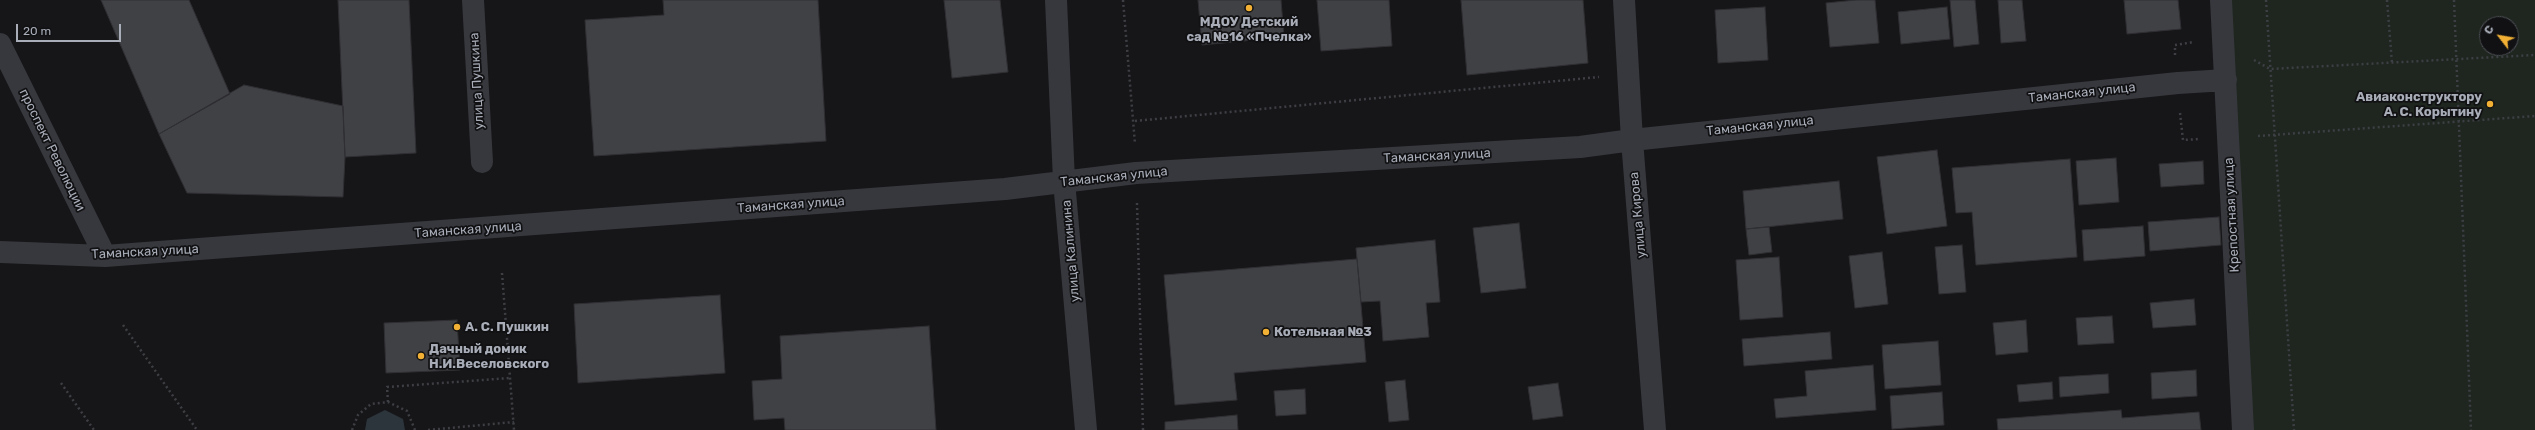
<!DOCTYPE html>
<html>
<head>
<meta charset="utf-8">
<style>
	body { margin:0 }
	#map { position:relative; width:2535px; height:430px; overflow:hidden; background:#161618; font-family:Rubik,sans-serif }
	canvas { display:block }
	.north { position:absolute; left:2479px; top:16px; width:40px; height:40px; box-sizing:border-box; background:#111113; border:1px solid #4d4f55; border-radius:50%; rotate:301deg; font-size:11px; font-weight:700; line-height:16px; text-align:center; color:#a8adb8 }
	.north::after { content:''; display:block; margin:auto; width:14px; height:18px; background:#f2b134; clip-path:polygon(50% 0,100% 100%,50% 72%,0 100%) }
	.scale { position:absolute; left:16px; top:24px; width:105px; height:18px; box-sizing:border-box; border:2px solid #a8adb8; border-top:0; padding-left:5px; font-size:12px; line-height:14px; white-space:nowrap; color:#a8adb8; -webkit-text-stroke:3px #111113; paint-order:stroke }
</style>
</head>
<body>
<div id="map">
<canvas width="2535" height="430"></canvas>
<div class="north">С</div>
<div class="scale">20 m</div>
</div>
<script>
const c = document.querySelector('canvas').getContext('2d');
c.lineJoin = 'round';
function paint(path, color) {
  c.fillStyle = color;
  c.fill(path, 'evenodd');
}
function poly(rows) {
  const path = new Path2D();
  for (const r of rows) {
    path.moveTo(r[0], r[1]);
    for (let i = 2; i < r.length; i += 2) path.lineTo(r[i], r[i + 1]);
  }
  return path;
}
function trace(path, color, width, dash) {
  c.strokeStyle = color;
  c.lineWidth = width;
  c.lineCap = dash ? 'butt' : 'round';
  c.setLineDash(dash || []);
  c.stroke(path);
}
function label(font, color, halo, rows, align = 'center') {
  c.font = font + ' Rubik,sans-serif';
  c.lineWidth = 3.5;
  c.setLineDash([]);
  c.textBaseline = 'middle';
  c.strokeStyle = halo;
  c.fillStyle = color;
  for (const [text, x, y, turn = 0] of rows) {
    c.save();
    c.translate(x, y);
    c.rotate((+turn || 0) * Math.PI / 180);
    c.textAlign = isNaN(turn) ? turn : align;
    if (halo) c.strokeText(text, 0, 0);
    c.fillText(text, 0, 0);
    c.restore();
  }
}
paint(poly([
	[2229,0,2535,0,2535,430,2253,430],
	[2487,24,2511,24,2511,48,2487,48]
]), '#1e261f');
paint(poly([
	[385,410,403,419,405,430,365,430,367,419]
]), '#2c353c');
const building = poly([
	[101,0,189,0,230,94,159,134,101,0],
	[338,0,409,0,416,153,345,157,338,0],
	[663,0,818,0,826,141,594,156,585,20,664,15,663,0],
	[944,0,1000,0,1008,72,952,78,944,0],
	[1198,0,1281,0,1284,37,1202,45,1198,0],
	[1317,0,1389,0,1392,46,1321,51,1317,0],
	[1461,0,1583,0,1588,63,1467,75,1461,0],
	[1856,0,1875,0,1879,43,1830,47,1826,3,1856,0],
	[1950,0,1975,0,1979,44,1954,47,1950,0],
	[1998,0,2022,0,2026,41,2001,43,1998,0],
	[2124,0,2178,0,2181,29,2127,34,2124,0],
	[1765,7,1768,60,1718,63,1715,10,1765,7],
	[1947,7,1950,39,1901,44,1898,12,1947,7],
	[244,85,343,106,345,157,343,197,187,193,159,134,244,85],
	[1937,150,1947,226,1887,234,1877,157,1937,150],
	[2116,158,2119,202,2079,205,2076,161,2116,158],
	[2070,159,2077,257,1976,265,1972,212,1956,213,1952,168,2070,159],
	[2203,161,2204,184,2161,187,2159,164,2203,161],
	[1839,181,1843,219,1746,229,1743,191,1839,181],
	[2219,217,2221,245,2150,251,2148,222,2219,217],
	[1519,223,1526,288,1481,293,1473,228,1519,223],
	[2143,226,2145,256,2084,261,2082,230,2143,226],
	[1769,227,1772,252,1749,255,1746,229,1769,227],
	[1435,240,1440,302,1426,303,1429,337,1383,341,1380,301,1361,302,1356,248,1435,240],
	[1962,245,1966,292,1939,294,1935,247,1962,245],
	[1882,252,1888,304,1855,308,1849,256,1882,252],
	[1779,257,1783,317,1740,320,1736,260,1779,257],
	[1357,259,1366,362,1234,373,1237,400,1175,405,1164,275,1357,259],
	[720,295,725,373,578,383,574,304,720,295],
	[2194,299,2196,325,2153,328,2150,303,2194,299],
	[2112,316,2114,343,2078,345,2076,318,2112,316],
	[457,320,460,370,386,373,384,323,457,320],
	[2026,320,2028,352,1996,355,1993,323,2026,320],
	[929,326,936,430,785,430,784,418,754,420,752,381,782,379,780,336,929,326],
	[1830,332,1832,359,1744,366,1742,339,1830,332],
	[1938,341,1941,385,1885,389,1882,345,1938,341],
	[1873,365,1876,410,1776,418,1774,399,1807,396,1805,371,1873,365],
	[2196,370,2197,396,2152,399,2151,373,2196,370],
	[2108,374,2109,393,2060,397,2059,377,2108,374],
	[1405,380,1409,420,1389,422,1385,382,1405,380],
	[2052,382,2053,399,2019,402,2017,385,2052,382],
	[1558,383,1563,416,1533,420,1528,387,1558,383],
	[1305,389,1306,414,1276,416,1274,391,1305,389],
	[1942,392,1944,425,1892,429,1890,396,1942,392],
	[2121,410,2122,418,2199,412,2201,430,1998,430,1997,419,2121,410],
	[1237,415,1238,430,1165,430,1165,422,1237,415]
]);
paint(building, '#404145');
trace(building, '#303034', 1);
trace(poly([
	[1123,0,1135,144],
	[2266,0,2294,430],
	[2387,0,2392,63],
	[2454,0,2471,430],
	[2175,55,2175,45,2194,42],
	[2254,60,2270,69,2535,55],
	[2180,113,2183,140,2199,139],
	[1135,121,1599,77],
	[2258,136,2535,116],
	[1137,203,1143,430],
	[502,273,514,430],
	[123,325,197,430],
	[61,383,94,430],
	[388,402,387,387,510,378],
	[352,430,358,415,371,404,388,402,407,411,415,430],
	[428,430,514,422]
]), '#3d3f44', 2.5, [2, 3]);
trace(poly([
	[473,0,482,162],
	[1056,0,1064,181,1086,430],
	[1624,0,1632,140,1655,430],
	[2221,0,2243,430],
	[0,44,105,256],
	[0,252,105,256,1005,189,1136,173,1580,147,1632,140,2178,83,2226,80]
]), '#37383d', 22);
for (const [x, y, r, color] of [
	[1249,8,4,"#f2b134"],
	[2490,104,4,"#f2b134"],
	[457,327,4,"#f2b134"],
	[1266,332,4,"#f2b134"],
	[421,356,4,"#f2b134"]
]) {
  const dot = new Path2D();
  dot.arc(x, y, r, 0, 2 * Math.PI);
  c.fillStyle = color;
  c.fill(dot);
  trace(dot, '#111113', 1.5);
}
label('bold 13px', '#a8adb8', '#111113', [
	["МДОУ Детский",1249,22,"center"],
	["сад №16 «Пчелка»",1249,37,"center"],
	["Авиаконструктору",2482,97,"right"],
	["А. С. Корытину",2482,112,"right"],
	["А. С. Пушкин",465,327],
	["Котельная №3",1274,332],
	["Дачный домик",429,349],
	["Н.И.Веселовского",429,364]
], 'left');
label('13px', '#a8adb8', '#111113', [
	["улица Пушкина",477,81,-93],
	["Таманская улица",2082,93,-6],
	["Таманская улица",1760,126,-6],
	["проспект Революции",52,150,64],
	["Таманская улица",1437,156,-3],
	["Таманская улица",1114,177,-6],
	["Таманская улица",791,205,-4],
	["улица Кирова",1638,215,-95],
	["Крепостная улица",2232,215,-93],
	["Таманская улица",468,230,-4],
	["улица Калинина",1071,251,-95],
	["Таманская улица",145,252,-3]
]);
</script>
</body>
</html>
